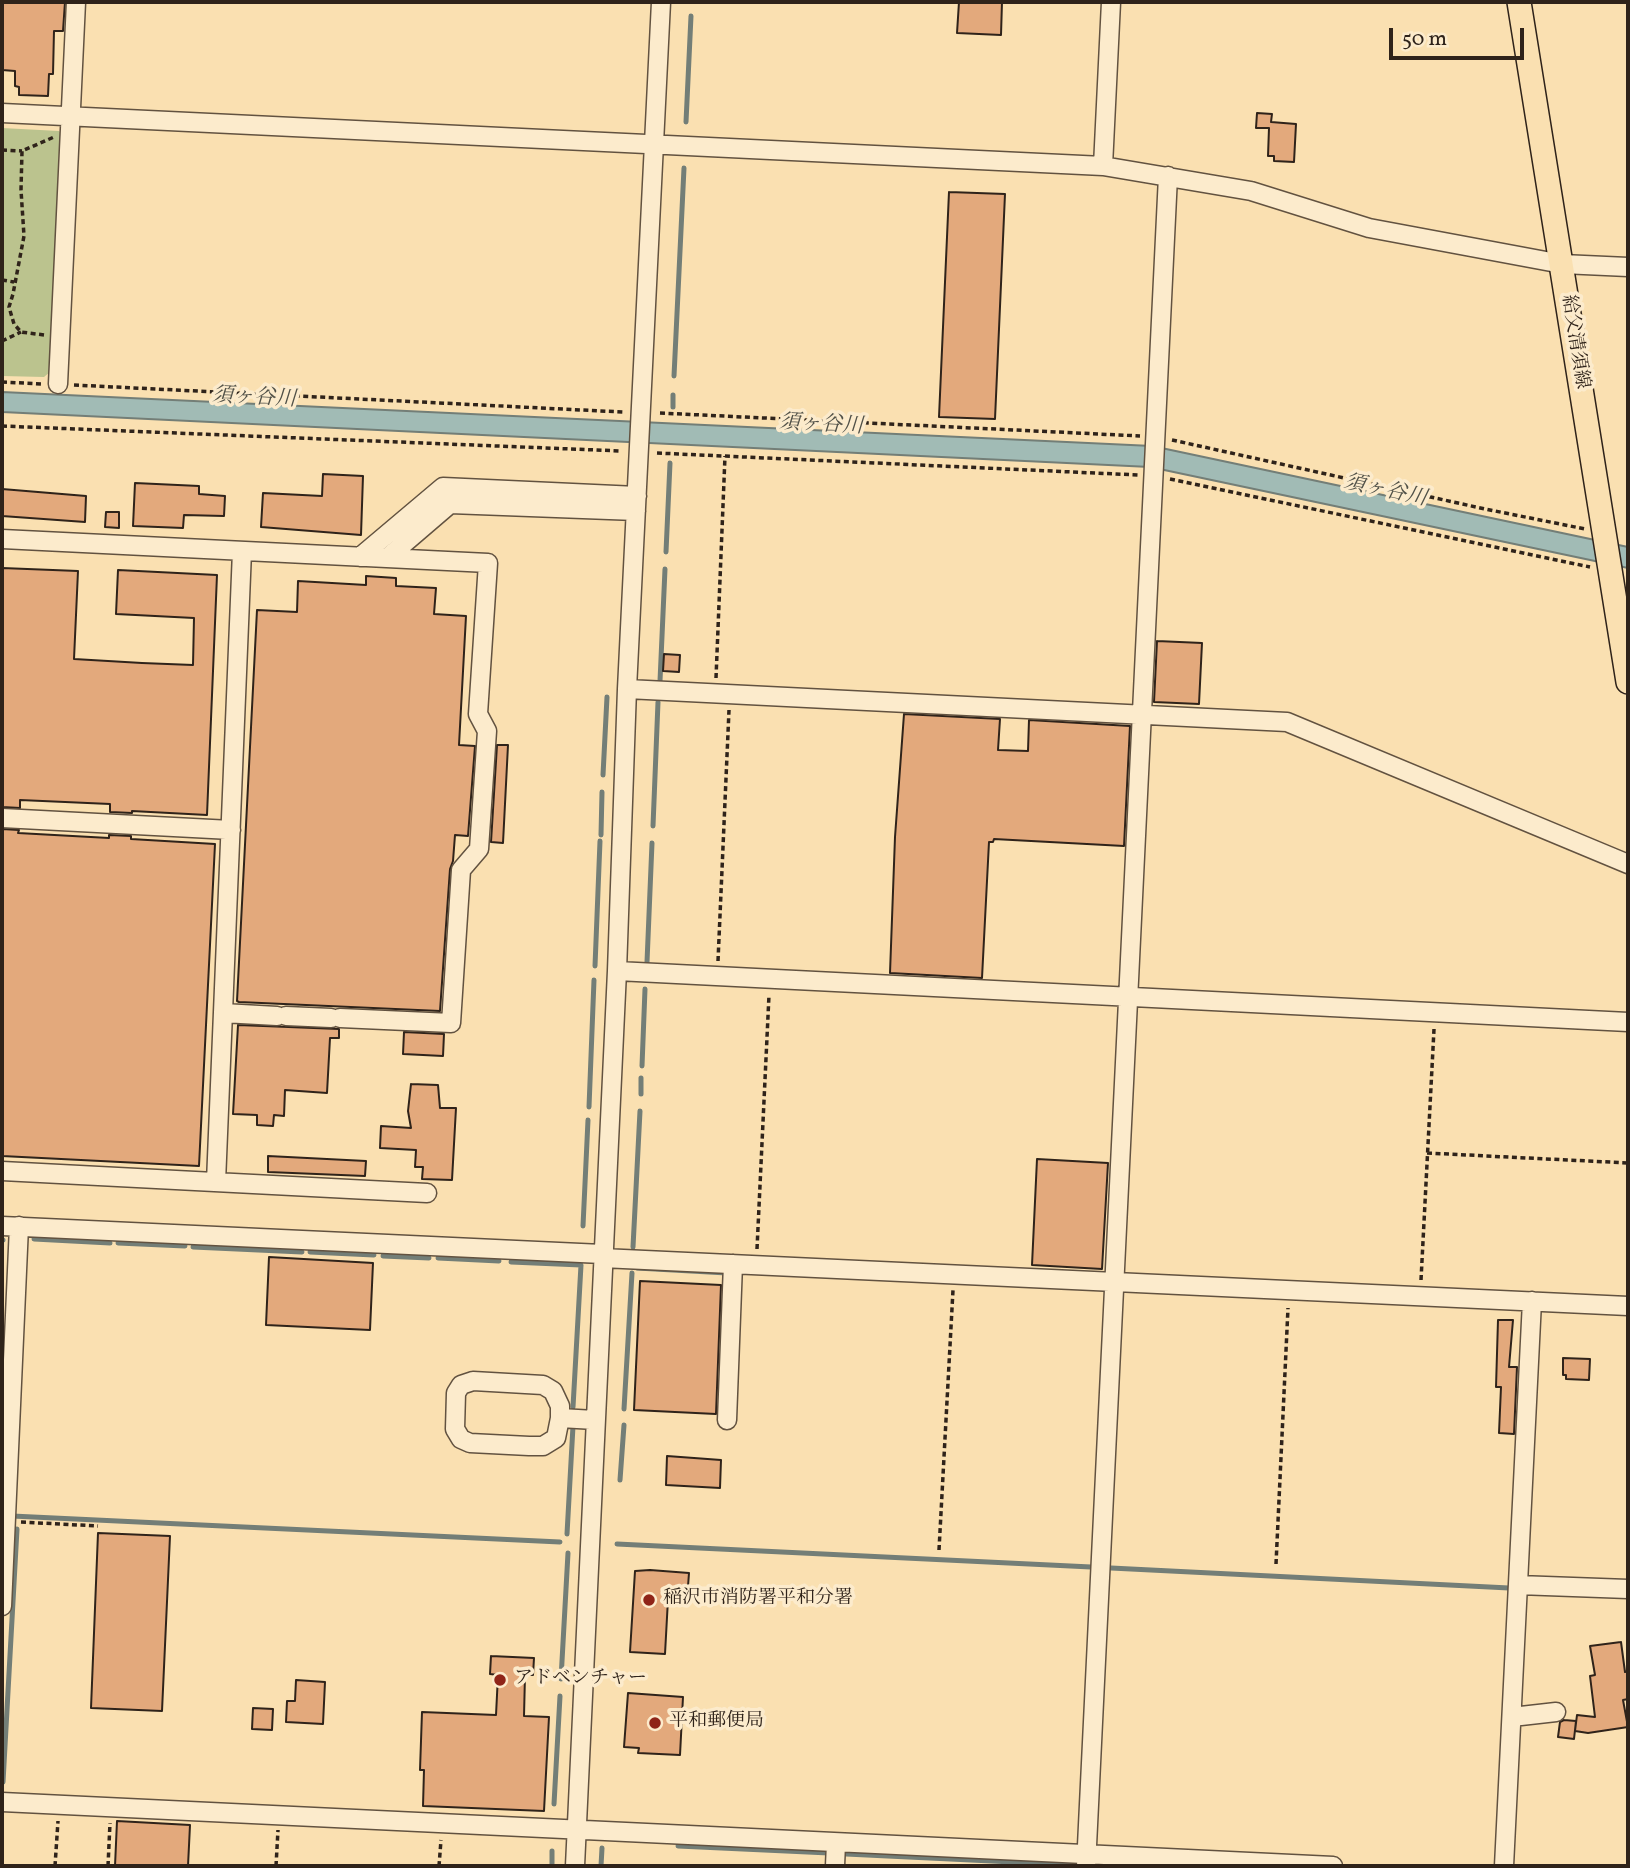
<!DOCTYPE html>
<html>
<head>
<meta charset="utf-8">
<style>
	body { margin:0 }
	#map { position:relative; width:1630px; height:1868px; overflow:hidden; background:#fae0b1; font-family:Vollkorn,serif }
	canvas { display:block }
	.frame { position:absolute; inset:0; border:4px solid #2f231a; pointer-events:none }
	.scale { position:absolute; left:1389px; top:28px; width:135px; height:32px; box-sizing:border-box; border:4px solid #2f231a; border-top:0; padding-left:9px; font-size:21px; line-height:24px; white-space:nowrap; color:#2f231a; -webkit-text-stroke:5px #fcebcc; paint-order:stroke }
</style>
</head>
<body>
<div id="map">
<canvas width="1630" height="1868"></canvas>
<div class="frame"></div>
<div class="scale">50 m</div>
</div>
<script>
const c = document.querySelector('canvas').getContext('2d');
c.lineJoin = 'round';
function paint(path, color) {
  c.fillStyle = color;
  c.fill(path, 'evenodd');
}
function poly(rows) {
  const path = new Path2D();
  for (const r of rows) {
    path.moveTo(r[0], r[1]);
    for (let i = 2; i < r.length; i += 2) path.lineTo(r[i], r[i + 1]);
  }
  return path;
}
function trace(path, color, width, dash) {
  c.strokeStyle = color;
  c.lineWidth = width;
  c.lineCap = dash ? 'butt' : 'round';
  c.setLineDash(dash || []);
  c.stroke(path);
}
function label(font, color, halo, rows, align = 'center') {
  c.font = font + ' Vollkorn,"Noto Serif JP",serif';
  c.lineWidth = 7;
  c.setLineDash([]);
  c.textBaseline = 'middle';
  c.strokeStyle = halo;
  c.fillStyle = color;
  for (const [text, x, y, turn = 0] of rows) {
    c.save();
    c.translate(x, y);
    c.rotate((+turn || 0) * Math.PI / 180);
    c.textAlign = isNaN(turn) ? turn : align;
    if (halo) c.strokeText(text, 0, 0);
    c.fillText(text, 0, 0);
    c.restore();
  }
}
paint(poly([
	[2,128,59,131,62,135,50,372,44,377,2,376]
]), '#bbc38e');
const water = poly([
	[2,392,1152,446,1628,547,1628,568,1150,467,2,412,2,392]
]);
paint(water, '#a1bbb5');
trace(water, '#737e77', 2);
trace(poly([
	[686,122,691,16],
	[674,376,684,168],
	[673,407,673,395],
	[666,552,670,463],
	[660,681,665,569],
	[603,775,607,697],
	[653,826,658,702],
	[601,835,602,792],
	[647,962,652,843],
	[595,966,600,841],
	[642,1066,645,989],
	[641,1094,641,1078],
	[589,1107,594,980],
	[583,1226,588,1120],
	[34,1239,110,1243],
	[2,1240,3,1240],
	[118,1243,185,1246],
	[193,1247,302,1252],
	[633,1247,640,1111],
	[310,1252,374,1255],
	[383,1256,429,1258],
	[438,1258,499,1261],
	[511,1262,581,1265,573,1407],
	[637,1268,727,1273],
	[624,1409,632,1273],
	[620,1480,624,1425],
	[12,1516,560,1542],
	[567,1534,573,1426],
	[617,1544,1091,1567],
	[1111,1568,1509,1588],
	[561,1679,568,1553],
	[3,1782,17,1529],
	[554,1804,560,1696],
	[678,1846,829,1853],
	[846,1854,1075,1865],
	[552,1866,552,1851],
	[601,1866,602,1848],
	[1098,1866,1104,1866]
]), '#737e77', 5);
const building = poly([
	[2,2,65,2,63,31,54,31,53,74,49,74,48,96,19,95,19,87,15,86,15,71,2,70,2,2],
	[959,2,1002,2,1001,35,957,33,959,2],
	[1257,113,1272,114,1271,122,1296,124,1294,162,1274,161,1274,156,1268,156,1269,128,1256,128,1257,113],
	[949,192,1005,194,995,419,939,417,949,192],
	[323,474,363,476,361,535,261,527,263,493,322,496,323,474],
	[135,483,199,486,199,494,225,496,224,516,184,515,183,528,133,526,135,483],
	[2,489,86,496,85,522,2,516,2,489],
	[106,512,119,512,119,528,105,527,106,512],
	[2,568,78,571,74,659,142,663,193,665,194,618,116,614,118,570,217,575,207,815,132,811,132,813,110,812,110,804,20,800,20,808,2,807,2,568],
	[366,576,396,578,396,586,436,588,434,614,466,616,459,745,475,746,468,836,455,835,453,861,450,869,440,1011,239,1002,237,1001,257,610,297,612,298,581,366,585,366,576],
	[1157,641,1202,643,1199,704,1154,702,1157,641],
	[664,654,680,655,679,672,663,671,664,654],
	[904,714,1000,719,998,750,1028,751,1029,720,1130,726,1124,846,994,839,993,842,989,842,982,978,890,973,895,837,904,714],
	[497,745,508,745,503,843,491,842,497,745],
	[2,829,19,830,18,833,109,838,109,835,131,836,131,839,215,844,199,1166,2,1156,2,829],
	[238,1025,339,1029,339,1038,330,1038,327,1093,285,1090,284,1116,274,1115,273,1126,257,1125,257,1115,233,1114,238,1025],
	[404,1032,444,1034,443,1056,403,1054,404,1032],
	[411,1084,438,1085,440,1108,456,1108,452,1180,422,1179,423,1167,415,1167,416,1150,380,1148,381,1126,411,1128,408,1111,411,1084],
	[268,1156,366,1161,365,1176,268,1172,268,1156],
	[1037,1159,1108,1163,1102,1269,1032,1265,1037,1159],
	[269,1257,373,1263,370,1330,266,1325,269,1257],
	[640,1281,721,1285,716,1414,634,1410,640,1281],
	[1498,1320,1513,1320,1509,1367,1517,1367,1514,1434,1499,1433,1501,1387,1496,1387,1498,1320],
	[1563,1358,1590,1359,1589,1380,1566,1379,1566,1375,1563,1375,1563,1358],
	[667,1456,721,1460,720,1488,666,1485,667,1456],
	[98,1533,170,1536,162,1711,91,1708,98,1533],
	[650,1570,689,1573,687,1600,668,1599,665,1654,630,1652,635,1571,650,1570],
	[1621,1642,1625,1672,1628,1671,1628,1699,1623,1700,1628,1727,1588,1733,1575,1731,1577,1715,1595,1717,1590,1676,1595,1675,1590,1646,1621,1642],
	[491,1656,534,1658,533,1675,525,1675,524,1716,549,1717,544,1811,423,1806,424,1770,420,1770,422,1712,496,1715,498,1675,490,1674,491,1656],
	[296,1680,325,1682,323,1724,286,1722,287,1701,295,1701,296,1680],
	[628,1693,683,1697,680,1755,638,1753,639,1748,624,1747,628,1693],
	[253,1708,273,1709,272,1730,252,1729,253,1708],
	[1564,1720,1576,1721,1574,1739,1558,1737,1560,1722,1564,1720],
	[117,1821,190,1825,188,1866,115,1866,117,1821]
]);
paint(building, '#e3a97c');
trace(building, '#2f231a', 2);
const minor = poly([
	[2,113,1103,166,1251,191,1369,228,1562,264,1628,267],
	[1103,166,1111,2],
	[58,384,76,2],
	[2,539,488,563,478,714,487,731,479,849,461,870,451,1023,340,1018],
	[360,557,443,487,637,496],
	[387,558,450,504,636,511],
	[627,689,1287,722,1628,864],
	[2,818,231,830],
	[617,971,1628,1022],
	[223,1013,277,1016],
	[286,1016,331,1018],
	[2,1171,427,1193],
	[216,1182,242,551],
	[2,1226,602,1254],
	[602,1258,1628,1306],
	[473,1381,543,1385,553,1391,560,1406,560,1418,556,1438,543,1446,529,1446,470,1443,461,1439,455,1429,456,1393,461,1385,473,1381],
	[560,1418,595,1420],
	[727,1420,733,1264],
	[1518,1585,1628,1589],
	[2,1606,19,1226],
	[1512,1717,1556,1712],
	[2,1802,1333,1866],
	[575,1866,617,971,627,689,661,2],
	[835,1866,836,1843],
	[1086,1866,1168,176],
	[1504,1866,1532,1301]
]);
const major = poly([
	[1519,2,1628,682]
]);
trace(minor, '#625240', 21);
trace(major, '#2f231a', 26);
trace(poly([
	[2,150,22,151],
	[2,280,14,282],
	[44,335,21,332,14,324,9,307,13,294,24,236,21,190,22,151,54,137],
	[2,341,21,332],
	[2,382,42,384],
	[74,385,623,412],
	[660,413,1140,436],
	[2,426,621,451],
	[1172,440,1485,509,1585,529],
	[657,453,1138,475],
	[1170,479,1590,567],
	[716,678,725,456],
	[718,961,729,710],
	[1427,1153,1628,1163],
	[757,1249,769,995],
	[1421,1280,1434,1029],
	[21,1522,98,1526],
	[939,1550,953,1290],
	[1276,1564,1288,1308],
	[55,1866,58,1821],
	[108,1866,110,1823],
	[276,1866,278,1830],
	[439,1866,441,1840]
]), '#2f231a', 3.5, [5, 3.5]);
trace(minor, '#fcebcc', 18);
trace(major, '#fae0b1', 23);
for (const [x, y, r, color] of [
	[649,1600,7,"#8f2418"],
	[500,1680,7,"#8f2418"],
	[655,1723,7,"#8f2418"]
]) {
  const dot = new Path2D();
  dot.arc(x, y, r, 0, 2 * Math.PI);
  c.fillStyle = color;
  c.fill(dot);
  trace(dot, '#fcebcc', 2.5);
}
label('19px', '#2f231a', '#fcebcc', [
	["給父清須線",1574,342,81]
]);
label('19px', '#2f231a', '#fcebcc', [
	["稲沢市消防署平和分署",663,1600],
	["アドベンチャー",514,1680],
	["平和郵便局",669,1723]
], 'left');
label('italic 21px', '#515148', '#fcebcc', [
	["須ヶ谷川",254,399,3],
	["須ヶ谷川",821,426,3],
	["須ヶ谷川",1385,492,12]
]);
</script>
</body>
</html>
